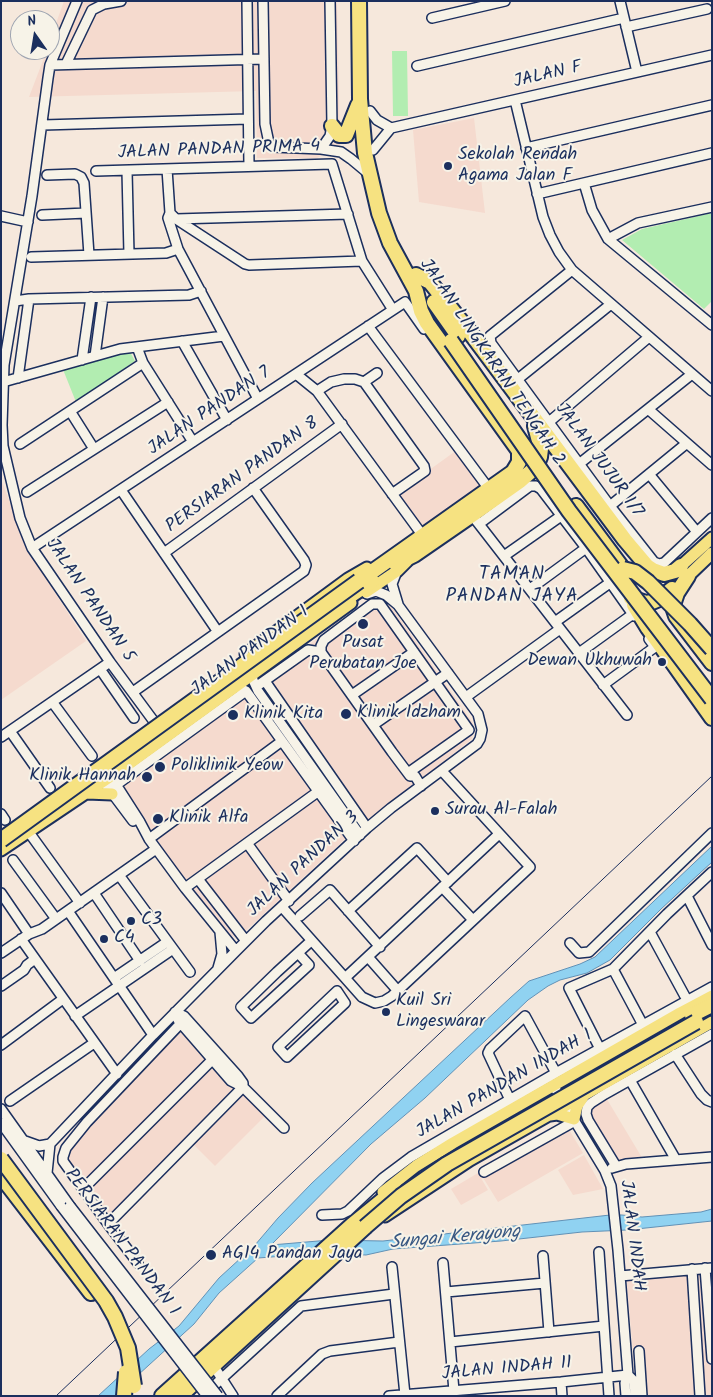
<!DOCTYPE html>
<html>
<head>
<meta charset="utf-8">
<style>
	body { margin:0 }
	#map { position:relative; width:713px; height:1397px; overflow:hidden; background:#f6e8dc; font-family:Kalam,sans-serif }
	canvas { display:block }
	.frame { position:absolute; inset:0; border:2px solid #1b2f5e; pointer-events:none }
	.north { position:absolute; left:10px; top:10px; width:50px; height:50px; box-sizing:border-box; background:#f7f3e8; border:1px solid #9fa5b1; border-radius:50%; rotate:347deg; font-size:14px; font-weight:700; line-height:20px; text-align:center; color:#1b2f5e }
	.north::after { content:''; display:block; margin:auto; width:18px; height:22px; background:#1b2f5e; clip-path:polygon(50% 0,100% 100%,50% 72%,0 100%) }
</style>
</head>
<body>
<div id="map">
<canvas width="713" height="1397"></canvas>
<div class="frame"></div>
<div class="north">N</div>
</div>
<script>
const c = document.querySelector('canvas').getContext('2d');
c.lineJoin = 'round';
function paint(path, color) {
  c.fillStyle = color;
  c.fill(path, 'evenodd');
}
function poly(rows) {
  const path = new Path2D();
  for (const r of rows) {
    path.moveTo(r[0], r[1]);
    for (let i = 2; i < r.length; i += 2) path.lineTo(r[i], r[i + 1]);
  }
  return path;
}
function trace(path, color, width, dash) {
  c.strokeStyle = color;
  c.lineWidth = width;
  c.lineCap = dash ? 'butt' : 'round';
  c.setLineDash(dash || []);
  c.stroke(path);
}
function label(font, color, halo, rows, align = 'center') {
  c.font = font + ' Kalam,sans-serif';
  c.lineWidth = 4;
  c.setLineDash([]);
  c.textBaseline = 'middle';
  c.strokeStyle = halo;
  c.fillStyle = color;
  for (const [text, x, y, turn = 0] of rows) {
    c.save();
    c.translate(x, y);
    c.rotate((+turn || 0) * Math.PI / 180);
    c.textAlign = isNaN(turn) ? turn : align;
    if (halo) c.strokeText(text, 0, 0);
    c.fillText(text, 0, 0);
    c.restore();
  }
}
paint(poly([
	[64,1,337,1,340,146,317,158,257,158,256,91,29,97,47,50,50,50,50,40],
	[474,118,485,213,419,202,413,130],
	[457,450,482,484,421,528,396,494],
	[1,479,28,551,86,641,1,700],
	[376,597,391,606,473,723,472,739,346,838,238,938,224,933,112,784],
	[180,1027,268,1113,215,1166,189,1140,108,1220,65,1159,68,1148],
	[605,1096,644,1161,617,1164,590,1118,589,1109],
	[568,1128,583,1153,498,1202,482,1176],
	[584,1155,603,1189,573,1195,558,1170],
	[478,1173,488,1190,461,1205,451,1189],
	[712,1268,712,1396,637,1396,626,1274]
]), '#f5dace');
paint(poly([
	[392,51,407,51,408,116,393,116],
	[712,213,712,301,704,309,622,240,642,229],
	[129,350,135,361,76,402,62,367]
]), '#b2edb1');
const water = poly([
	[712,846,712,862,661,909,610,960,587,973,560,980,548,986,528,1000,425,1098,371,1144,271,1245,330,1240,383,1241,610,1215,622,1215,642,1217,701,1212,712,1209,712,1221,627,1230,582,1232,501,1241,393,1249,366,1255,324,1253,258,1258,219,1293,194,1324,115,1396,98,1396,149,1349,179,1326,219,1278,255,1245,278,1218,312,1183,510,998,529,981,580,964,595,957,712,846]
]);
paint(water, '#90d2f1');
trace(water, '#6191b6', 1);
const minor = poly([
	[77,1,50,65,48,78,32,196,4,365,2,425,3,446,20,518,32,548,110,662,161,731],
	[247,1,249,166],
	[263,1,265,124,269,143,273,147,321,149,341,152,351,159,369,174],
	[620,1,637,72],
	[432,18,505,1],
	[626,27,707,9],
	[66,64,92,10,104,4,121,1],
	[50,65,264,59],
	[417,66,624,18],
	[515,100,543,217,550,235,559,252,572,270,712,391],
	[370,111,377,120,391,128],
	[43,125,248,119],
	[526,148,712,105],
	[321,149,330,136,332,126,330,1],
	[373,150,391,128,712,55],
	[167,169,170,213,176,219,245,264,249,265,362,261],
	[96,171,332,164,362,261,393,310],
	[127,171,129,254],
	[47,175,75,174,81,177,84,183,89,255],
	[584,183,592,210,608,239,712,325],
	[537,194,712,153],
	[170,213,168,218,178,249,258,399],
	[42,215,86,213],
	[1,216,28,222],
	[176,219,348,214],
	[608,239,638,223,712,207],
	[31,257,166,253,178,249],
	[572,270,490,336,491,343,610,506,654,562,659,564,664,563,712,518],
	[15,301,29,299,189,295,201,291],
	[368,326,489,489],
	[182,341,227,420],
	[137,347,143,363,193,442],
	[95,356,103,297],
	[82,360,91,297],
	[296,374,317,391,423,536],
	[18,378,29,299],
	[518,379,611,304],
	[3,382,120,349,224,336],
	[364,382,377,373],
	[317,391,331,382,344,379,355,379,364,382,424,466,425,471,392,494],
	[648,409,712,465],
	[70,411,94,449],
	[549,422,649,337],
	[20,444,143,363],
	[579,464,692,374],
	[649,474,697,532],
	[121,490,218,632],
	[27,492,168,402],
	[610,506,687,443],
	[475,519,627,715],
	[479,524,530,486,536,486,541,489,586,548,634,616],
	[32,548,405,302,424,329],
	[164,553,342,424],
	[504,556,561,516],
	[397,571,392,584,398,604],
	[530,589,586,548],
	[555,622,611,582],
	[321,652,321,646,324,640,372,604,380,604,469,730,408,773],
	[321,652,392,752,410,776,415,776,421,786],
	[579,653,633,614],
	[100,669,134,718],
	[252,674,253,680,258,691,360,835],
	[265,681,367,828],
	[260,684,308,650,321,652],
	[603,685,655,647,649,639],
	[236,686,246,691,354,841],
	[133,692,304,571,306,565,304,560,253,488],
	[352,695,414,652],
	[466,697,560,629],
	[53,703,92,756],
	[373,725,448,673],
	[10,731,50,788],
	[1,737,110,662],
	[108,772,140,822,149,839,185,888,236,951],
	[100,777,133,821],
	[116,785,246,691],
	[1,814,5,820],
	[28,831,80,903],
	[149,839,282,741],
	[247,843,289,901],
	[13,860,56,919],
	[119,875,190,972],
	[198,879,246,941],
	[442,887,473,920],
	[185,888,323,788],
	[1,893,29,934],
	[94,893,140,961],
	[687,896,712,945],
	[282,907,362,997,375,1003,384,1001,392,996,530,867,442,771],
	[68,911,153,1035],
	[348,911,417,848,448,882],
	[300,916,330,890,380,947],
	[650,932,687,1000],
	[21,939,117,1074],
	[570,943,579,953,589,952,712,833],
	[1,953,29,934,42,929,156,849],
	[298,953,309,965,251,1018,241,1007,277,972,311,941],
	[368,957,398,991],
	[218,968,222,954,220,932],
	[613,969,643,1025],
	[114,978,167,942],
	[345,978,499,834],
	[1,986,24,970,27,965,35,959],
	[337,991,345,1003,287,1057,278,1047,337,991],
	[175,1012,184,1016,238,1076,243,1083,243,1087],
	[75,1016,173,949],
	[178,1020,231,1081,243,1087,284,1128],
	[1,1045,63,999],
	[600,1049,569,988,613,969,667,914,712,872],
	[675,1054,701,1094,707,1100,712,1102],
	[630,1080,676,1160],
	[553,1085,605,1171,611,1186,618,1250,628,1375,625,1383,626,1396],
	[510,1100,488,1053,490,1049,525,1016,556,1073],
	[10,1101,94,1043],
	[1,1109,70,1206],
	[1,1123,61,1206],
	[25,1141,39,1146,50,1144],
	[616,1166,588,1120,586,1114,587,1107,591,1103,605,1094,712,1034],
	[612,1168,626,1164,712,1157],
	[484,1172,575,1121],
	[47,1173,50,1144,153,1035,236,951,266,921,367,828,391,808,477,744,480,739,482,730,478,714,398,605,386,595,376,591,367,594],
	[84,1188,218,1054],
	[322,1215,342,1214,348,1211,383,1178,411,1157,556,1073,712,987],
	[108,1224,243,1087],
	[599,1252,609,1396],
	[543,1256,549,1332],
	[138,1263,108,1224,63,1161,63,1157,66,1148,87,1122,180,1024],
	[443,1263,454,1391],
	[392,1267,405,1395],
	[705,1268,712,1359],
	[692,1269,700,1396],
	[620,1276,712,1268],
	[446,1292,545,1283],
	[450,1342,604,1326],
	[639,1351,642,1396],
	[213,1365,233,1396],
	[628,1375,634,1381,635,1396],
	[561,1382,562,1396],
	[206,1393,301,1306,394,1294],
	[277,1396,322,1354,330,1351,399,1342],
	[389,1396,561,1382,628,1375]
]);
const major = poly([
	[681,566,712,538],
	[688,576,712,553],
	[366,592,397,571,407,561],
	[246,654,348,579,367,568],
	[87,793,112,794],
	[1,850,126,766,351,603],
	[550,1115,557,1114,574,1119,577,1106,583,1097],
	[383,1192,416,1166,453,1143,680,1013,712,996],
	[385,1216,470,1160,712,1022]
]);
const highway = poly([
	[359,1,360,99,365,153,379,213,390,243,416,291],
	[332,126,339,135,346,135,358,105],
	[416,275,430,282,469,331,625,540,647,566,653,570,664,574,675,571,681,566],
	[434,302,458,336],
	[576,506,623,569],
	[396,564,414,555,472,515,520,481,536,467,540,457,541,449,535,426],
	[688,576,677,593,673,605,674,610,676,616,712,663],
	[359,581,513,472,519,462,519,451,427,323,421,311,416,291],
	[631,598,646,603,652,602,659,599,672,589],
	[634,605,648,628,712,718],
	[328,611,372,581],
	[692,1015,712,1005],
	[1,1176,91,1293],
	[162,1396,352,1225,395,1190],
	[180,1396,365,1227]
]);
trace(minor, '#1b2f5e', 12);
trace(major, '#1b2f5e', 15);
trace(highway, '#1b2f5e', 18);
trace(minor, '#f7f3e8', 9);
trace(major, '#f6e281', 11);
trace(highway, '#f6e281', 14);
trace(poly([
	[56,1396,712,776]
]), '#1b2f5e', 1);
const minorBridge = poly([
	[61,1206,207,1396],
	[70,1206,218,1396]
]);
const highwayBridge = poly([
	[451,341,569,511,712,699],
	[623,569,635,572,648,582,690,624,712,649],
	[1,840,359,581],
	[1,1159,106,1301,115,1317,128,1348,134,1386],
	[365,1227,401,1196,447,1164,696,1022],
	[124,1396,126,1372]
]);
trace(minorBridge, '#1b2f5e', 12, []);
trace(highwayBridge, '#1b2f5e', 18, []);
trace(minorBridge, '#f7f3e8', 9);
trace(highwayBridge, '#f6e281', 14);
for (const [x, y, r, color] of [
	[448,166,5,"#1b2f5e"],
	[363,624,6,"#1b2f5e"],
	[662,662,5,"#1b2f5e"],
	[346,714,6,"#1b2f5e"],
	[233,715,6,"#1b2f5e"],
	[160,767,6,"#1b2f5e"],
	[147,777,6,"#1b2f5e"],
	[435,811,5,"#1b2f5e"],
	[158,819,6,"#1b2f5e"],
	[131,921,5,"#1b2f5e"],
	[104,939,5,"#1b2f5e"],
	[386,1012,5,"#1b2f5e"],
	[211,1255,6,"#1b2f5e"]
]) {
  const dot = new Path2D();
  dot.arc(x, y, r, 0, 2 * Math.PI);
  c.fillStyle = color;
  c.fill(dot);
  trace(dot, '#f7f3e8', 2);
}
label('18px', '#1b2f5e', '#f7f3e8', [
	["JALAN F",548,76,-13],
	["JALAN PANDAN PRIMA 4",219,151,-2],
	["JALAN LINGKARAN TENGAH 2",491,363,56],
	["JALAN PANDAN 7",210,412,-34],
	["JALAN JUJUR 1/7",598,461,54],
	["PERSIARAN PANDAN 8",243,476,-36],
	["JALAN PANDAN 5",89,601,56],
	["JALAN PANDAN 1",251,652,-36],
	["JALAN PANDAN 3",304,865,-43],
	["JALAN PANDAN INDAH 1",505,1085,-30],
	["JALAN INDAH",631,1236,83],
	["PERSIARAN PANDAN 1",121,1243,53],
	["JALAN INDAH 11",507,1370,-5]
]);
label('18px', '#1b2f5e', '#f7f3e8', [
	["Sekolah Rendah",458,156],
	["Agama Jalan F",458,177],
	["Pusat",363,644,"center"],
	["Perubatan Joe",363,665,"center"],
	["Dewan Ukhuwah",652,662,"right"],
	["Klinik Idzham",357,714],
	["Klinik Kita",244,715],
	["Poliklinik Yeow",171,767],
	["Klinik Hannah",136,777,"right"],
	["Surau Al-Falah",445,811],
	["Klinik Alfa",169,819],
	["C3",141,921],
	["C4",114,939],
	["Kuil Sri",396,1002],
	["Lingeswarar",396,1023],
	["AG14 Pandan Jaya",222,1255]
], 'left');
c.letterSpacing = '1px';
label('19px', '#1b2f5e', '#f7f3e8', [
	["TAMAN",512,576],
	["PANDAN JAYA",512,598]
]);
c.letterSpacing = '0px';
label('italic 19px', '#385883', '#f7f3e8', [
	["Sungai Kerayong",455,1239,-5]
]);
</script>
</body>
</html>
